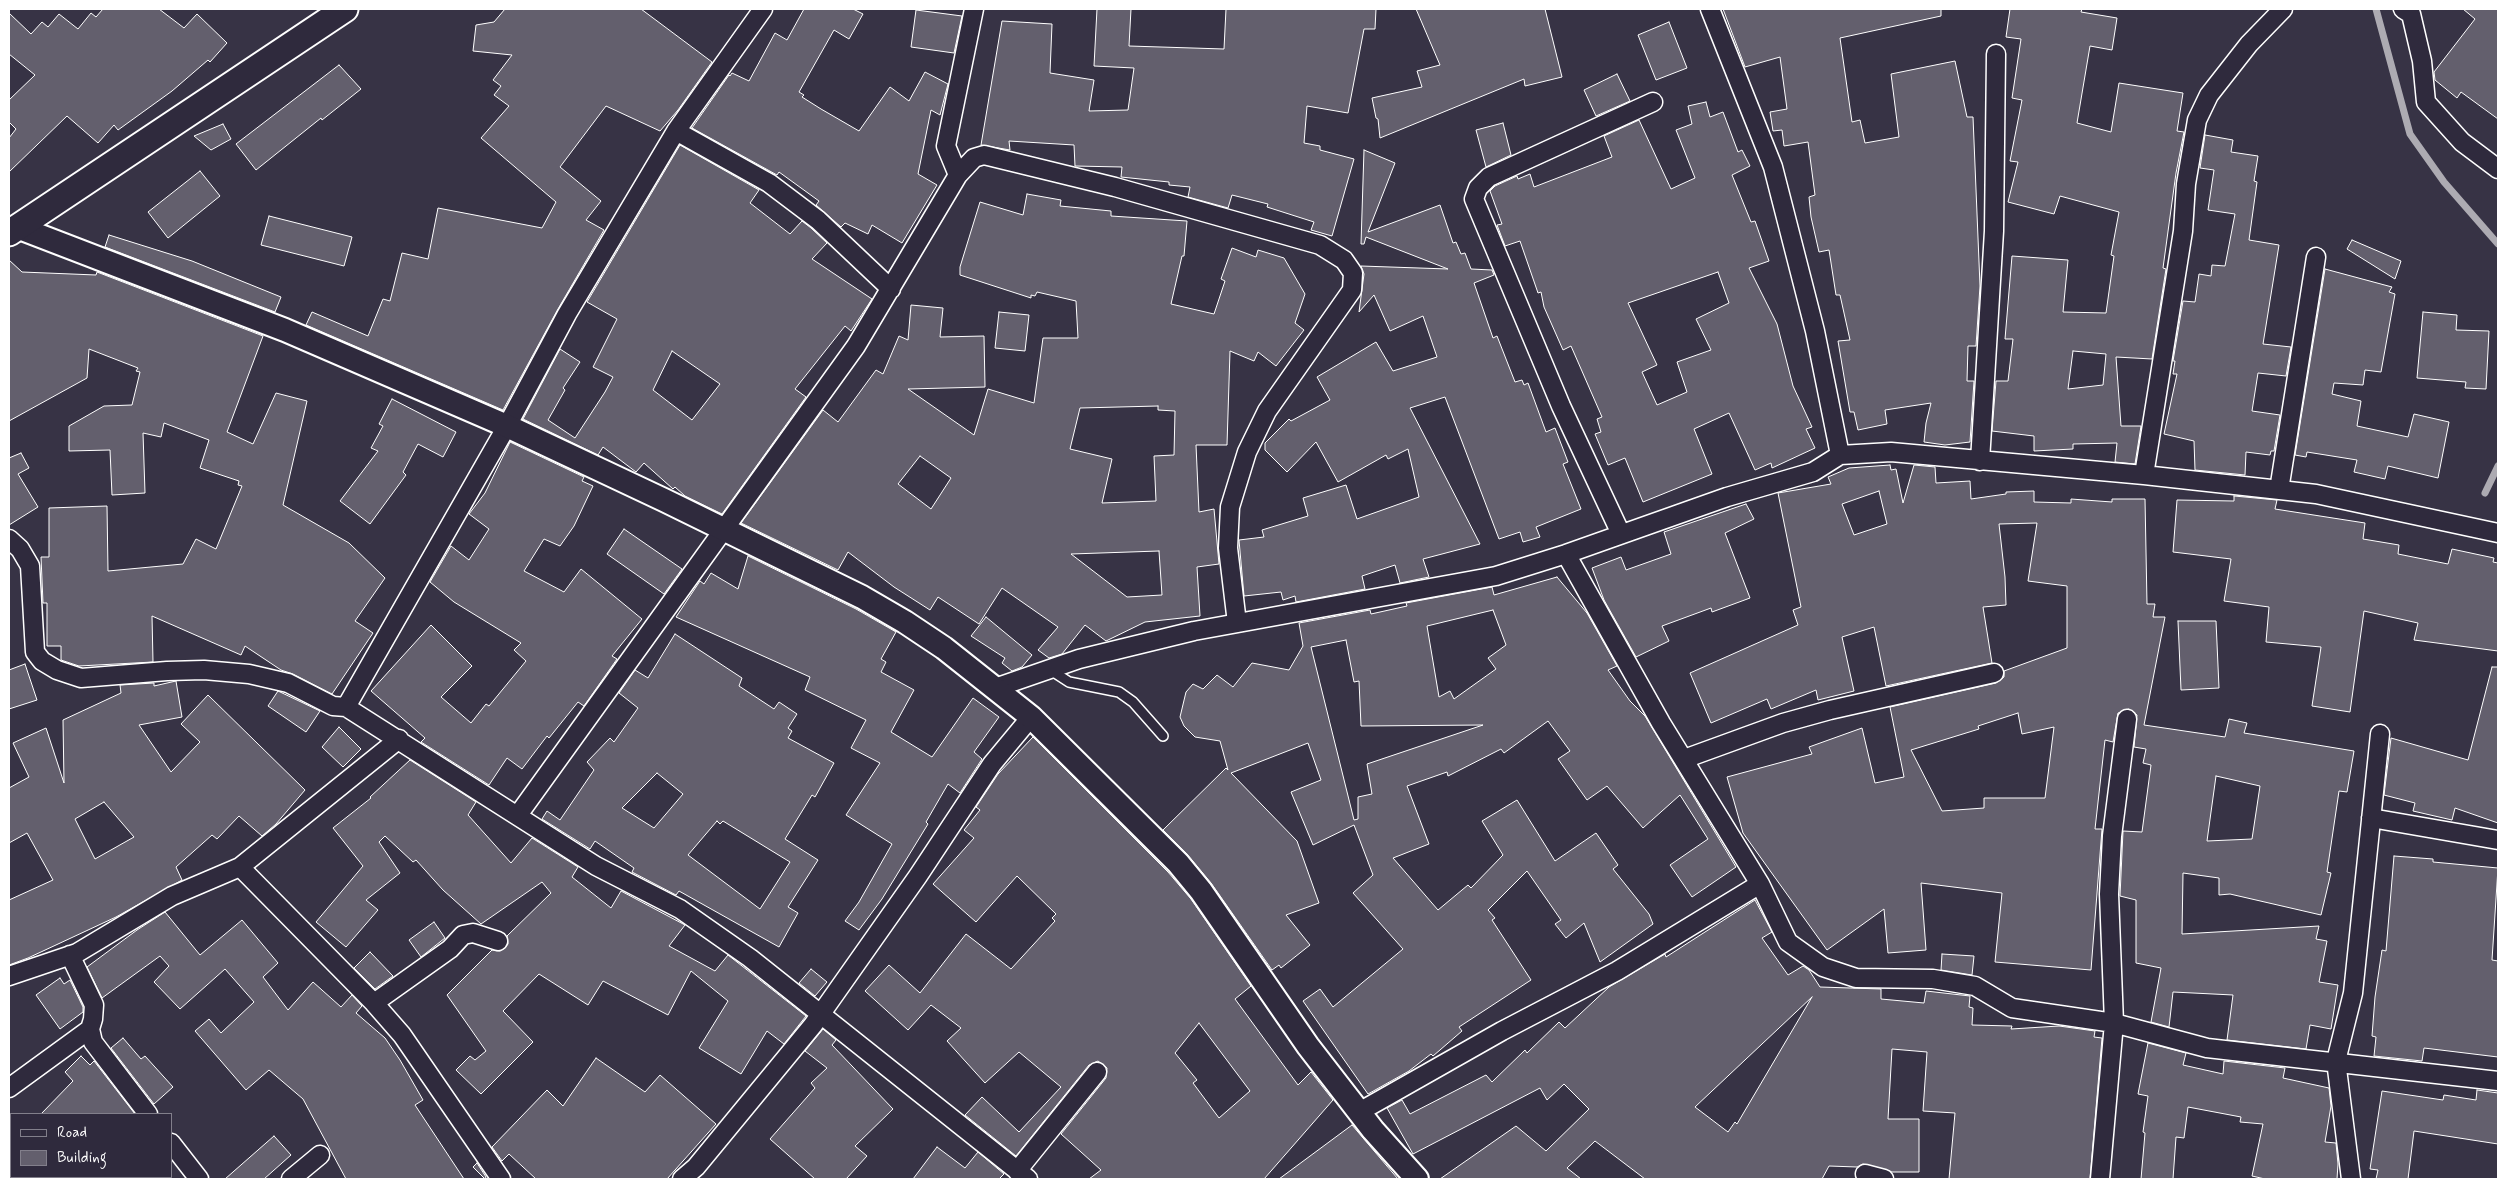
<!DOCTYPE html>
<html>
<head>
<meta charset="utf-8">
<style>
	body { margin:0 }
	#map { position:relative; width:2507px; height:1188px; overflow:hidden; background:#373345; font-family:Mynerve,sans-serif }
	canvas { display:block }
	.frame { position:absolute; inset:0; border:10px solid #fff; pointer-events:none }
	.legend { position:absolute; left:10px; top:1113px; width:162px; height:65px; box-sizing:border-box; background:#2f2a3d; border:1px solid #827f8b; margin:0; padding:6px 9px; list-style:none; font-size:15px; color:#fff }
	.legend li { display:flex; align-items:center; gap:10px; height:25px }
	.legend b { width:25px; border:1px solid #827f8b }
</style>
</head>
<body>
<div id="map">
<canvas width="2507" height="1188"></canvas>
<div class="frame"></div>
<ul class="legend">
<li><b style="height:6px;background:#2f2a3d"></b>Road</li>
<li><b style="height:14px;background:#635f6d"></b>Building</li>
</ul>
</div>
<script>
const c = document.querySelector('canvas').getContext('2d');
c.lineJoin = 'round';
function poly(rows) {
  const path = new Path2D();
  for (const r of rows) {
    path.moveTo(r[0], r[1]);
    for (let i = 2; i < r.length; i += 2) path.lineTo(r[i], r[i + 1]);
  }
  return path;
}
function trace(path, color, width, dash) {
  c.strokeStyle = color;
  c.lineWidth = width;
  c.lineCap = dash ? 'butt' : 'round';
  c.setLineDash(dash || []);
  c.stroke(path);
}
function paint(path, color) {
  c.fillStyle = color;
  c.fill(path, 'evenodd');
}
trace(poly([
	[2376,9,2410,134,2444,182,2498,244],
	[2485,493,2498,466]
]), '#adabb2', 7);
const building = poly([
	[103,9,159,9,184,28,197,14,227,43,210,62,208,60,172,91,118,130,114,125,98,143,67,116,9,172,9,138,16,129,9,122,9,100,35,75,9,54,9,13,31,34,42,22,48,27,59,14,78,29,91,13,96,17,103,9],
	[505,9,641,9,712,62,678,110,660,131,606,106,560,167,601,201,586,220,604,230,558,309,503,410,306,325,312,312,368,336,383,299,390,301,402,253,428,259,438,208,542,228,556,202,481,138,509,106,494,95,501,86,493,80,512,55,473,51,476,25,494,22,505,9],
	[804,9,853,9,863,14,849,39,834,30,799,92,804,95,802,97,821,109,859,131,890,87,909,101,925,72,948,84,940,115,931,110,918,174,937,185,902,243,872,225,868,234,845,223,841,227,816,205,819,201,779,172,777,175,692,128,729,75,730,76,732,73,749,81,775,33,787,40,804,9],
	[1097,9,1131,9,1129,46,1224,49,1226,9,1376,9,1375,29,1364,29,1348,113,1307,106,1304,143,1320,146,1320,150,1354,159,1332,236,1311,230,1314,222,1267,207,1268,204,1232,195,1228,208,1188,197,1190,187,1169,185,1169,182,1121,177,1122,167,1075,166,1074,145,1009,141,1010,150,981,145,1002,21,1052,24,1050,73,1094,80,1089,111,1128,110,1134,68,1094,66,1097,9],
	[1416,9,1545,9,1562,77,1525,86,1524,79,1380,138,1378,119,1376,118,1372,98,1422,87,1417,71,1440,65,1416,9],
	[1723,9,1941,9,1941,16,1840,38,1852,122,1860,120,1865,143,1899,137,1891,74,1955,61,1967,117,1973,117,1980,286,1976,346,1968,346,1967,381,1974,381,1970,442,1945,445,1924,442,1926,423,1931,403,1885,410,1887,424,1858,430,1854,412,1850,412,1838,341,1850,340,1840,295,1836,295,1829,250,1819,252,1811,217,1809,197,1815,195,1808,142,1784,146,1782,130,1773,131,1770,112,1787,109,1780,57,1745,67,1723,9],
	[2010,9,2082,9,2081,12,2117,18,2112,50,2090,46,2077,123,2111,132,2119,83,2183,93,2177,131,2184,132,2176,173,2163,268,2166,269,2152,359,2116,357,2121,426,2141,426,2135,464,2115,462,2117,443,2073,444,2073,449,2034,451,2034,436,1992,431,1996,381,2008,381,2013,339,2005,339,2012,256,2068,260,2063,312,2106,313,2114,256,2111,255,2119,212,2060,196,2054,214,2008,202,2018,162,2010,161,2022,100,2012,98,2021,39,2006,37,2010,9],
	[2073,351,2106,354,2103,385,2068,389,2073,351],
	[2463,9,2498,9,2498,119,2461,92,2457,98,2435,80,2434,72,2475,19,2463,9],
	[916,10,962,16,954,53,911,47,916,10],
	[1669,22,1687,68,1656,80,1638,35,1669,22],
	[339,65,361,89,322,120,321,118,256,170,236,144,339,65],
	[1617,74,1630,101,1596,116,1584,90,1617,74],
	[1706,102,1710,117,1723,112,1738,152,1742,150,1750,166,1732,175,1751,222,1755,221,1769,261,1749,268,1777,324,1793,386,1812,427,1806,429,1815,448,1772,468,1771,463,1755,470,1729,413,1694,429,1712,474,1643,502,1625,458,1608,465,1595,434,1601,432,1597,419,1602,417,1571,346,1563,350,1544,307,1541,292,1538,293,1520,241,1505,246,1497,225,1502,224,1490,191,1495,186,1517,176,1518,179,1530,174,1534,187,1612,157,1604,136,1639,120,1671,189,1695,178,1676,130,1692,124,1688,106,1706,102],
	[1718,272,1729,303,1696,319,1711,350,1677,362,1687,392,1657,405,1642,372,1657,365,1628,303,1718,272],
	[1503,123,1511,155,1486,167,1476,130,1503,123],
	[223,124,231,139,211,150,194,136,223,124],
	[2205,135,2233,140,2231,152,2258,156,2254,181,2257,182,2249,240,2279,245,2263,344,2291,347,2286,376,2258,373,2252,411,2280,415,2274,451,2271,451,2270,455,2246,452,2245,475,2195,470,2194,441,2164,434,2177,374,2173,374,2175,361,2173,361,2183,301,2195,302,2199,274,2211,276,2212,265,2225,266,2235,214,2208,210,2214,170,2200,168,2205,135],
	[680,145,759,190,750,203,790,234,802,221,811,228,827,243,812,259,872,299,851,331,845,326,795,389,806,397,722,514,685,496,675,487,673,489,644,463,636,472,603,447,598,455,523,419,560,349,580,362,563,388,565,390,548,420,575,438,605,392,613,377,593,367,617,319,587,302,680,145],
	[672,351,720,384,692,420,653,390,672,351],
	[1364,150,1395,163,1368,232,1440,205,1453,243,1456,242,1461,254,1465,253,1471,269,1492,270,1494,275,1474,283,1493,338,1497,336,1515,382,1522,380,1524,385,1528,383,1546,432,1555,428,1568,462,1563,464,1581,509,1536,527,1540,537,1523,542,1520,532,1499,539,1445,397,1410,408,1480,544,1423,559,1429,577,1400,583,1395,565,1362,576,1365,589,1296,602,1295,596,1283,600,1281,592,1244,596,1239,540,1264,537,1262,530,1308,516,1303,498,1346,485,1357,519,1419,497,1408,449,1388,459,1386,455,1338,482,1316,442,1287,472,1265,450,1265,443,1289,419,1291,421,1330,400,1317,377,1376,342,1393,371,1437,357,1423,316,1390,331,1374,295,1359,312,1364,274,1361,266,1448,269,1366,237,1364,244,1361,244,1364,150],
	[200,171,220,196,168,238,148,212,200,171],
	[1027,194,1061,200,1060,206,1111,211,1111,216,1187,221,1184,256,1182,256,1171,304,1214,314,1225,281,1221,279,1232,248,1256,257,1258,250,1284,258,1305,294,1295,323,1304,330,1276,366,1258,352,1254,361,1230,351,1227,445,1196,445,1199,512,1214,509,1219,564,1197,567,1200,616,1145,622,1106,641,1085,625,1062,654,1049,658,1038,650,1058,627,1002,588,979,624,938,597,930,610,894,587,848,552,838,570,741,523,823,410,838,422,876,370,883,374,899,336,908,340,911,305,943,308,940,337,984,336,985,387,908,389,974,435,988,389,1034,403,1043,338,1078,338,1076,301,1037,292,1035,296,1031,295,1031,298,960,275,960,267,980,202,1023,215,1027,194],
	[1158,406,1158,410,1175,411,1174,455,1154,456,1156,501,1102,503,1112,459,1070,449,1080,408,1158,406],
	[920,456,951,478,931,509,898,484,920,456],
	[1159,551,1162,595,1127,597,1071,554,1159,551],
	[269,216,352,237,344,266,261,245,269,216],
	[109,235,192,261,281,297,275,312,105,247,109,235],
	[2352,240,2401,261,2395,279,2347,249,2352,240],
	[9,260,22,272,96,275,97,272,263,336,227,432,253,444,276,393,307,401,283,505,349,543,385,578,355,621,373,633,332,694,293,674,281,670,245,646,241,655,152,616,153,662,79,666,61,660,61,646,47,646,47,603,43,603,41,557,49,557,49,508,107,506,108,571,183,564,196,539,216,549,242,486,238,485,239,481,200,468,209,440,164,423,161,437,143,433,145,493,112,495,110,450,69,451,69,426,104,406,132,405,140,372,136,371,138,368,89,349,87,378,9,421,9,260],
	[2325,269,2392,287,2389,292,2395,294,2381,372,2365,370,2363,385,2334,383,2332,394,2361,401,2357,426,2408,437,2414,414,2449,422,2438,478,2388,466,2385,479,2354,472,2357,460,2307,452,2306,457,2295,455,2325,269],
	[999,312,1029,315,1025,351,995,348,999,312],
	[2423,312,2457,315,2456,330,2489,331,2486,389,2465,388,2466,382,2417,378,2423,312],
	[392,399,456,432,443,457,418,444,403,472,406,475,370,524,340,501,378,451,371,448,383,426,379,424,392,399],
	[510,442,584,477,582,481,593,486,574,526,560,546,544,539,524,571,564,592,581,569,642,619,612,656,617,659,584,706,578,702,549,738,547,736,522,769,507,758,489,785,421,742,425,738,371,691,431,625,472,666,441,697,471,723,486,704,489,706,526,661,514,650,521,643,454,602,430,582,451,546,469,560,489,529,469,514,485,493,510,442],
	[21,453,29,468,18,474,38,507,9,525,9,458,21,453],
	[1890,465,1891,470,1896,469,1903,503,1914,465,1935,467,1936,483,1970,481,1971,499,2006,494,2006,492,2034,491,2034,502,2071,503,2071,499,2112,502,2112,499,2145,499,2147,604,2155,604,2153,617,2165,617,2144,725,2225,737,2229,719,2247,723,2244,733,2354,751,2347,792,2339,791,2327,872,2331,873,2321,915,2230,894,2219,895,2219,878,2183,873,2182,934,2319,926,2316,939,2327,941,2319,982,2338,985,2331,1029,2310,1025,2306,1049,2227,1040,2233,995,2173,992,2169,1027,2151,1022,2161,968,2136,963,2136,900,2120,896,2123,831,2142,832,2151,765,2143,763,2146,749,2134,747,2137,715,2129,709,2118,713,2113,742,2105,740,2095,829,2102,829,2091,970,1995,962,2002,893,1921,883,1926,950,1888,953,1884,909,1827,950,1743,833,1727,777,1812,754,1809,747,1862,728,1875,783,1904,777,1890,707,1996,683,2004,677,2004,671,2067,648,2067,586,2028,581,2037,523,1999,524,2005,577,2006,605,1983,607,1992,663,1886,686,1874,627,1842,637,1854,691,1818,700,1816,690,1771,709,1767,699,1711,723,1690,673,1798,625,1793,610,1801,607,1778,493,1831,484,1828,477,1849,468,1890,465],
	[1879,491,1887,524,1854,535,1842,504,1879,491],
	[2018,713,2022,734,2054,727,2045,798,1984,798,1984,808,1942,811,1911,750,1979,729,1978,726,2018,713],
	[2216,776,2260,786,2252,839,2207,841,2216,776],
	[2234,496,2277,500,2275,509,2365,523,2363,539,2399,545,2398,554,2448,564,2452,549,2494,558,2493,562,2498,563,2498,651,2414,640,2418,623,2364,611,2350,712,2312,706,2321,647,2266,642,2269,607,2224,601,2231,559,2173,552,2177,500,2234,501,2234,496],
	[1746,504,1754,519,1725,533,1750,598,1712,612,1711,608,1662,626,1669,641,1636,657,1604,600,1592,568,1621,557,1626,570,1671,554,1664,532,1746,504],
	[624,529,682,569,664,594,607,554,624,529],
	[748,556,856,609,896,632,881,659,886,662,881,672,914,690,891,732,932,757,973,698,999,717,974,752,982,759,960,793,948,784,926,822,928,824,882,899,859,930,845,921,859,902,892,844,846,815,880,763,851,748,866,720,805,690,810,677,676,617,700,581,704,584,711,573,738,589,748,556],
	[1557,577,1587,613,1617,666,1608,670,1630,701,1645,716,1736,867,1692,897,1670,865,1708,839,1680,795,1643,828,1607,786,1587,800,1558,759,1570,751,1548,721,1504,753,1501,749,1448,776,1447,772,1407,786,1429,844,1393,858,1438,910,1468,885,1471,888,1503,855,1482,821,1517,800,1555,861,1596,833,1618,865,1613,869,1649,914,1653,924,1600,962,1584,923,1566,938,1555,924,1561,920,1527,871,1488,910,1495,918,1492,920,1531,980,1459,1027,1462,1031,1433,1056,1431,1054,1409,1071,1368,1094,1303,1001,1320,989,1333,1007,1403,949,1353,893,1373,875,1354,825,1313,845,1291,792,1321,780,1308,743,1231,773,1297,841,1319,903,1286,915,1310,945,1281,968,1279,965,1272,970,1211,883,1187,854,1163,830,1226,768,1228,770,1220,741,1195,737,1184,726,1180,717,1186,692,1193,684,1203,689,1217,675,1233,687,1252,663,1289,670,1303,646,1299,623,1370,610,1371,614,1407,606,1406,603,1492,587,1494,595,1557,577],
	[1493,610,1506,645,1488,658,1496,669,1454,699,1450,691,1439,697,1427,626,1493,610],
	[1346,640,1354,682,1359,681,1361,726,1483,725,1367,764,1372,794,1358,797,1358,819,1354,820,1311,647,1346,640],
	[986,617,1032,655,1022,667,1012,671,1002,663,1005,658,971,636,986,617],
	[2178,621,2216,621,2219,688,2181,690,2178,621],
	[675,634,742,678,739,686,774,709,779,702,797,714,788,728,792,731,788,738,834,763,815,797,812,795,785,839,818,860,788,907,798,913,779,947,679,891,676,895,632,872,634,868,595,841,590,849,542,819,547,811,560,820,594,770,587,762,610,738,614,742,638,708,619,693,635,670,648,678,675,634],
	[657,773,683,794,654,828,622,808,657,773],
	[717,821,720,824,723,821,790,862,760,909,688,855,717,821],
	[25,664,37,700,9,709,9,670,25,664],
	[2492,667,2498,667,2498,823,2455,808,2452,820,2413,811,2415,803,2384,795,2391,738,2468,760,2492,667],
	[176,681,182,717,139,725,171,772,200,742,181,724,208,695,305,790,276,824,262,836,239,816,217,839,212,835,176,867,182,880,116,917,28,958,9,965,9,900,53,880,27,833,9,843,9,788,29,777,13,743,46,728,64,783,63,720,121,693,120,685,154,683,154,686,176,681],
	[104,802,134,837,95,859,75,819,104,802],
	[278,691,320,711,306,732,268,706,278,691],
	[339,727,361,749,343,767,322,747,339,727],
	[1033,737,1168,872,1191,899,1251,986,1235,999,1298,1085,1311,1072,1333,1100,1264,1179,1089,1179,1101,1170,1061,1134,1106,1078,1107,1068,1098,1061,1089,1065,1016,1156,965,1115,982,1097,1019,1132,1061,1087,1019,1052,985,1083,947,1041,961,1028,931,1005,908,1030,865,991,889,965,920,993,966,934,1011,969,1055,921,1052,918,1056,914,1017,876,976,922,933,884,974,838,964,830,980,810,976,807,998,774,1033,737],
	[1199,1023,1250,1091,1219,1118,1193,1083,1197,1080,1175,1053,1199,1023],
	[410,760,476,802,468,815,511,863,532,838,578,867,572,877,611,908,621,891,685,925,669,946,715,971,728,955,806,1016,784,1044,767,1031,741,1074,699,1048,728,1001,691,971,668,1015,603,981,588,1005,539,974,503,1011,533,1042,481,1094,456,1070,470,1056,475,1060,486,1051,447,995,492,950,500,951,505,948,508,944,507,936,551,893,542,882,481,924,443,890,416,860,413,862,385,836,379,842,400,873,366,900,378,910,346,947,316,922,363,866,333,828,371,798,370,797,410,760],
	[2394,856,2433,859,2433,862,2498,868,2492,960,2498,961,2498,1057,2424,1048,2422,1061,2374,1056,2376,1037,2372,1036,2375,997,2382,950,2386,951,2394,856],
	[1755,900,1772,932,1762,938,1788,975,1803,966,1809,970,1820,987,1881,989,1881,999,1924,1003,1926,991,1970,996,1969,1007,1973,1008,1972,1025,2012,1026,2011,1029,2059,1026,2095,1031,2094,1037,2102,1038,2090,1179,1949,1179,1955,1113,1923,1111,1927,1052,1892,1049,1888,1119,1919,1119,1919,1172,1892,1172,1863,1164,1857,1167,1829,1166,1822,1179,1645,1179,1595,1141,1567,1168,1581,1179,1440,1179,1516,1126,1546,1151,1589,1109,1564,1084,1547,1100,1540,1088,1413,1154,1387,1108,1402,1100,1410,1114,1486,1075,1492,1082,1525,1050,1527,1053,1559,1022,1565,1028,1609,987,1665,954,1666,957,1755,900],
	[1812,997,1737,1124,1735,1122,1728,1132,1695,1107,1812,997],
	[165,912,200,955,242,920,278,963,263,977,288,1010,313,982,341,1007,352,995,362,1006,356,1013,385,1038,400,1060,423,1100,415,1105,464,1179,346,1179,303,1099,269,1070,246,1090,195,1031,209,1019,221,1033,254,1002,225,969,180,1009,154,982,169,966,160,956,102,998,87,967,137,930,165,912],
	[434,922,445,938,421,957,409,940,434,922],
	[370,952,393,976,375,989,354,968,370,952],
	[1942,954,1974,956,1972,975,1941,970,1942,954],
	[811,969,827,982,815,996,799,983,811,969],
	[60,978,64,984,70,980,83,1007,83,1012,60,1029,36,995,60,978],
	[823,1029,836,1040,832,1045,893,1109,855,1146,867,1156,846,1179,815,1179,770,1139,815,1088,811,1083,827,1068,805,1051,823,1029],
	[123,1038,141,1059,145,1056,173,1087,154,1104,111,1048,123,1038],
	[2148,1043,2186,1053,2183,1065,2223,1074,2224,1061,2285,1068,2283,1078,2329,1088,2331,1106,2325,1142,2336,1143,2338,1164,2337,1179,2265,1179,2252,1176,2263,1124,2240,1122,2241,1117,2188,1107,2184,1138,2176,1137,2173,1179,2141,1179,2145,1133,2143,1132,2148,1096,2138,1094,2148,1043],
	[81,1056,90,1065,94,1061,135,1114,41,1114,73,1081,65,1072,81,1056],
	[596,1058,645,1092,660,1075,716,1124,667,1179,536,1179,509,1154,502,1161,492,1147,547,1090,563,1106,596,1058],
	[2477,1090,2498,1093,2498,1144,2414,1131,2408,1179,2376,1179,2378,1170,2370,1169,2382,1091,2443,1100,2444,1095,2476,1100,2477,1090],
	[1352,1125,1398,1179,1279,1179,1352,1125],
	[274,1136,291,1155,264,1179,225,1179,274,1136],
	[937,1147,965,1168,978,1152,1004,1174,999,1179,913,1179,937,1147],
	[477,1163,486,1177,485,1179,473,1167,477,1163]
]);
paint(building, '#635f6d');
trace(building, '#fff', 1);
const service = poly([
	[1049,669,1069,682,1119,692,1133,702,1163,736]
]);
const minor = poly([
	[1710,9,1773,167,1815,331,1840,455],
	[2403,9,2411,14,2422,61,2426,102,2462,142,2498,169],
	[676,131,769,183,818,220,891,289],
	[958,175,946,146,974,9],
	[1980,461,1994,231,1996,54],
	[2144,475,2183,231,2186,184,2197,120,2209,95,2249,44,2283,9],
	[2279,490,2316,257],
	[1621,534,1561,406,1474,199,1478,188,1489,177,1653,102],
	[9,539,20,549,30,566,35,652,42,661,57,670,81,678,167,671,204,670,249,674,288,683,333,706,346,707,596,866,680,909,750,958,1028,1179],
	[1566,554,1661,723,1760,884,1788,942,1823,967,1856,978,1933,979,1975,986,2012,1008,2114,1023,2207,1048,2498,1081],
	[995,688,1079,659,1194,631,1496,576,1566,554,1727,497,1813,472,1840,455,1891,452,2144,475,2316,494,2498,533],
	[346,707,507,426,567,314,676,131,763,9],
	[1684,759,1783,723,1830,710,1994,673],
	[518,815,856,346,958,175,974,158,984,155,1115,187,1320,245,1344,260,1353,273,1352,290,1267,411,1247,452,1230,507,1228,548,1237,623],
	[2371,818,2498,840],
	[240,867,399,739],
	[9,976,77,953,172,896,240,867,374,1003,402,1035,501,1179],
	[374,1003,450,949,463,935,473,933,498,941],
	[90,1029,93,1042,148,1114],
	[9,1088,90,1029,93,1019,94,1005,70,955],
	[1359,1112,1502,1031,1617,971,1760,884],
	[171,1143,199,1179],
	[1017,1171,1097,1072],
	[1865,1174,1884,1179],
	[291,1179,320,1155],
	[682,1179,696,1167,813,1025,918,876,992,764,1031,717],
	[2100,1179,2114,1023,2109,894,2112,836,2127,719],
	[2351,1179,2336,1061,2353,993,2380,734]
]);
const tertiary = poly([
	[17,227,285,330,507,426,664,500,862,597,905,622,944,648,1031,717,1178,863,1201,891,1308,1046,1373,1130,1417,1179]
]);
const secondary = poly([
	[9,233,345,9]
]);
trace(service, '#fff', 12);
trace(minor, '#fff', 21);
trace(tertiary, '#fff', 26);
trace(secondary, '#fff', 29);
trace(service, '#2f2a3d', 9);
trace(minor, '#2f2a3d', 18);
trace(tertiary, '#2f2a3d', 22);
trace(secondary, '#2f2a3d', 25);
</script>
</body>
</html>
